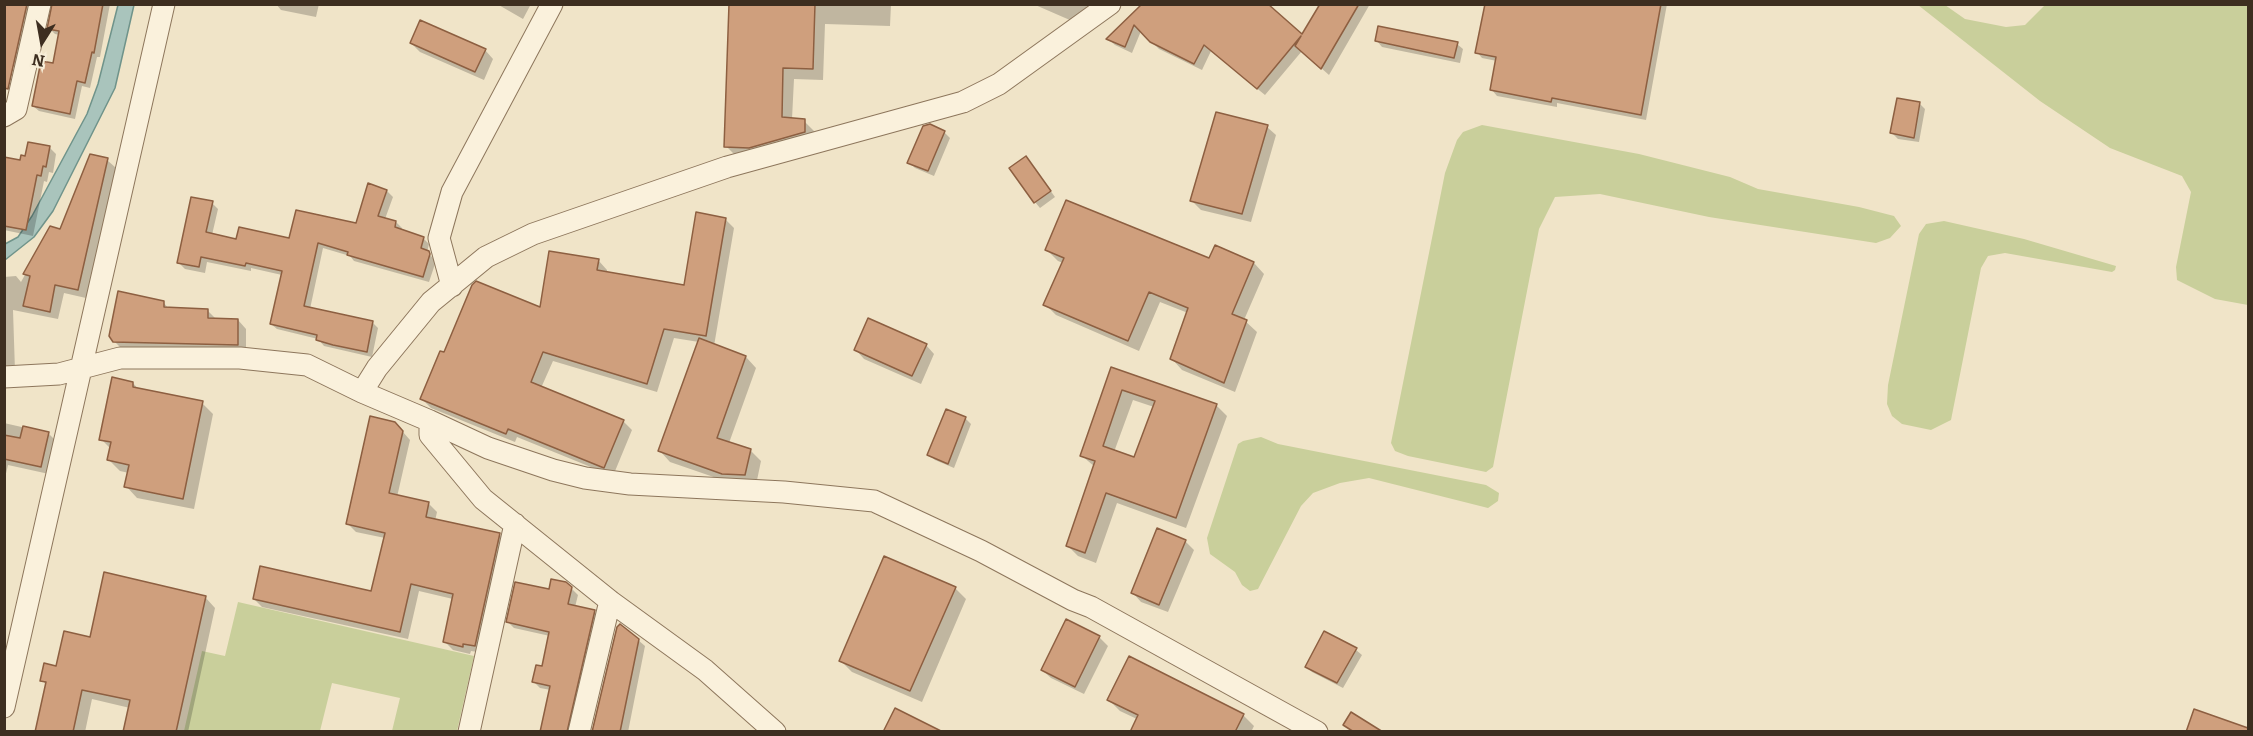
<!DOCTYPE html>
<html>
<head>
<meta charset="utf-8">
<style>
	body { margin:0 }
	#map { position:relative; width:2253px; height:736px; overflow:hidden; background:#f0e4c8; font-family:Bitter,serif }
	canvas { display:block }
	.frame { position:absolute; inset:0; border:6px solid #3d2e20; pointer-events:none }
	.north { position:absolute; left:12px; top:12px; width:60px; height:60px; -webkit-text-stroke:4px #f7eed8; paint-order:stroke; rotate:191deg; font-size:16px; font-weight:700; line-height:24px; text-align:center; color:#3d2e20 }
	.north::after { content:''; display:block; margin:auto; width:21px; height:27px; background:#3d2e20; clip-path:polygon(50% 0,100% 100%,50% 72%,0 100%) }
</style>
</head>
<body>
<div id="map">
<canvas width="2253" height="736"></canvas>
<div class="frame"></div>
<div class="north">N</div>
</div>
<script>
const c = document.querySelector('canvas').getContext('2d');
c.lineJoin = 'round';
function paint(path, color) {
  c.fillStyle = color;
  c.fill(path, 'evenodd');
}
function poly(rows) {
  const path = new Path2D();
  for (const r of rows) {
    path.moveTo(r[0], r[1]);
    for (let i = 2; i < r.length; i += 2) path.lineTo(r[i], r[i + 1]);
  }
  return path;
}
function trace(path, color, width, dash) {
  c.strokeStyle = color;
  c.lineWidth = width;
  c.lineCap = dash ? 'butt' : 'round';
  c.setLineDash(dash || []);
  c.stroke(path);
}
paint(poly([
	[1918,5,1945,5,1965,19,2006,27,2025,25,2045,5,2248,5,2248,305,2215,299,2177,280,2176,267,2191,192,2182,176,2110,148,2040,101],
	[1482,125,1639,154,1730,177,1758,189,1859,207,1894,216,1901,226,1890,238,1876,243,1709,217,1600,194,1555,197,1539,229,1493,467,1486,472,1408,456,1395,451,1391,443,1445,173,1457,140,1463,132],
	[1944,221,2024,239,2116,266,2115,270,2112,272,2005,253,1988,256,1981,268,1951,420,1931,430,1902,424,1892,416,1887,404,1888,385,1919,234,1926,224],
	[1261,437,1278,444,1486,485,1499,493,1498,501,1488,508,1369,478,1340,483,1313,493,1301,506,1258,589,1250,591,1242,585,1235,572,1210,554,1207,538,1238,444,1243,441],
	[238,602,474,656,457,731,392,731,400,698,332,683,320,731,184,731,202,651,225,656]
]), '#c9cf9b');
const water = poly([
	[118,5,134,5,115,88,53,211,34,237,5,260,5,244,18,237,32,216,87,114,98,84,118,5]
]);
paint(water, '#a9c4bc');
trace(water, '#6f938a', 1.5);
paint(poly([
	[4,4,36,4,20,67,8,65],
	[63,4,110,4,100,57,97,57,90,88,82,86,75,119,39,111,33,106,54,65,60,35,55,34,49,28],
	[276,4,319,4,316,17,281,10],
	[497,4,531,4,523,19],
	[730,4,891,4,890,26,825,24,823,80,794,79,792,119,804,121,815,132,815,143,737,157,726,146],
	[1033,4,1088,4,1079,24],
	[1144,4,1303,36,1321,4,1370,4,1329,75,1302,51,1265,95,1211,51,1202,70,1159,49,1141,31,1132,53,1115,45,1108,39],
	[1486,4,1667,4,1646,120,1557,103,1557,107,1497,96,1492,90,1497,61,1482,58,1477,52],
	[1377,41,1457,44,1463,49,1460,63,1382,47],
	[411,43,485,50,493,59,484,80,420,52],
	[1919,103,1925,109,1919,142,1898,139,1892,133],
	[1267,127,1276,135,1251,222,1201,210,1192,201],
	[944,132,950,138,934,176,915,168,909,162],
	[50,148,56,154,53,173,49,172,47,182,44,181,33,236,4,230,4,158,21,162],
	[107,160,116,168,86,298,64,293,58,319,13,310,15,371,4,371,4,277,16,276,21,282,51,228,61,231],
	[1031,164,1055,197,1040,208,1035,202],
	[387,191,393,197,385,219,396,222,402,228,401,231,423,238,429,244,427,252,436,261,429,282,354,261,350,256,323,248,310,309,372,322,378,328,372,357,324,346,318,339,277,329,271,324,282,275,251,268,251,271,207,262,205,273,185,269,179,263,212,203,218,209,212,235,238,241,291,240,357,224],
	[725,219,734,228,714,346,746,357,756,368,729,443,750,450,761,461,756,485,734,484,670,462,660,451,699,342,674,338,657,392,553,361,541,388,623,421,632,430,613,476,517,437,515,442,431,408,422,399,445,354,541,309,598,260,607,270,607,273,686,287],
	[1047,250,1254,263,1264,274,1244,320,1257,332,1235,392,1182,370,1172,359,1188,313,1160,302,1139,351,1056,315,1045,304,1063,263,1058,261],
	[163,302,169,309,208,311,216,319,238,320,246,329,246,353,123,350,114,341],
	[926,345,934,354,921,384,864,359,856,350],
	[1111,369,1216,405,1227,416,1186,528,1117,503,1096,563,1078,556,1068,546,1095,467,1081,455],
	[1133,400,1154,407,1135,459,1114,452],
	[133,383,139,390,202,403,213,414,194,509,137,498,126,486,129,473,120,471,109,460,111,449,101,439],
	[946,411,966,419,971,424,954,468,935,460,929,455],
	[4,423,48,433,56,441,49,474,8,465,4,482],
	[395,423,410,440,397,497,429,504,437,512,435,521,499,534,507,542,483,653,471,651,470,654,453,650,445,642,453,599,419,591,408,639,262,607,254,599,373,593,385,538,356,532,348,524],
	[1185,541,1194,550,1168,612,1141,602,1133,593],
	[571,588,578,595,575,607,594,611,601,618,574,732,541,732,551,690,540,688,534,682,543,668,550,636,514,628,508,622,550,591],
	[955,588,966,599,922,702,852,672,840,660],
	[205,597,215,608,188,732,125,732,130,708,92,699,85,732,37,732,47,686,42,680,91,639],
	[1325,633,1356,650,1362,655,1343,688,1312,672,1306,666],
	[1099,637,1108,646,1084,694,1051,678,1042,670],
	[638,640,645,646,628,732,594,732],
	[1109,700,1243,715,1254,726,1251,732,1131,732,1137,719,1120,711]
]), '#0003');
const building = poly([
	[4,4,27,4,8,89,4,88,4,4],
	[52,4,103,4,94,53,92,52,85,83,77,81,70,114,32,106,41,61,53,63,59,31,47,29,52,4],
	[729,4,815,4,813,69,783,68,782,117,805,119,805,132,749,148,724,147,729,4],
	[1142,4,1268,4,1302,34,1320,4,1359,4,1321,69,1295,46,1301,36,1257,89,1204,45,1194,64,1150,42,1134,25,1125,47,1106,39,1142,4],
	[1485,4,1661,4,1641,115,1552,98,1551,102,1490,90,1496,57,1475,53,1485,4],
	[420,20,486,49,475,72,410,43,420,20],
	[1378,26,1458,42,1454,58,1375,41,1378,26],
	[1897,98,1920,102,1914,138,1890,133,1897,98],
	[1216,112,1268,125,1242,214,1190,201,1216,112],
	[930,124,945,131,928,171,907,163,923,126,930,124],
	[28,142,50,146,46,167,43,166,41,176,37,175,26,230,4,226,4,157,20,160,21,155,25,156,28,142],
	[90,154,108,158,78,290,55,285,50,312,23,306,30,276,23,274,50,226,60,229,90,154],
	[1026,156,1051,191,1034,203,1009,168,1026,156],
	[368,183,387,190,378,216,396,221,395,227,424,237,421,248,429,251,430,254,423,277,347,255,348,252,318,243,304,306,373,321,367,352,333,345,316,340,317,335,270,324,282,271,246,263,245,266,201,257,199,267,177,263,191,197,213,201,206,232,236,239,239,227,289,238,296,210,356,223,368,183],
	[1066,200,1209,258,1215,245,1254,262,1232,314,1247,320,1224,383,1170,359,1188,308,1149,292,1128,341,1043,305,1064,258,1045,250,1066,200],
	[696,212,726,218,706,336,664,329,647,384,543,352,531,382,624,420,604,468,508,429,506,434,420,399,440,351,444,352,472,285,476,281,540,307,549,251,599,259,597,270,684,285,696,212],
	[118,291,164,301,164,307,208,309,208,318,238,319,238,345,113,342,109,336,118,291],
	[868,318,927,344,912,376,854,350,868,318],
	[699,338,746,356,717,438,751,449,745,475,722,474,658,451,699,338],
	[1111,367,1217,404,1176,518,1106,493,1085,553,1066,546,1095,461,1080,456,1111,367],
	[1122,390,1155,401,1134,457,1103,446,1122,390],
	[112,377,133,382,133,387,203,401,183,499,124,487,129,465,107,460,111,442,99,440,112,377],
	[946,409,966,417,948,464,927,455,946,409],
	[370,416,395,422,403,431,389,493,429,502,426,517,500,533,475,646,463,644,463,647,443,642,453,594,411,584,400,632,253,599,260,566,371,591,385,533,346,524,370,416],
	[23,426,49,432,41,467,4,459,4,435,20,438,23,426],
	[1157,528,1186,540,1159,605,1131,593,1157,528],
	[884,556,956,587,910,691,839,661,884,556],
	[104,572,206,596,176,732,123,732,130,700,82,690,73,732,35,732,46,682,40,681,44,663,56,666,64,631,90,637,104,572],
	[551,579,566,582,572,587,568,604,595,610,567,732,540,732,550,686,532,682,536,665,542,666,549,632,506,622,515,582,549,589,551,579],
	[1066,619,1100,636,1075,687,1041,670,1066,619],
	[620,624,639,639,620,732,592,732,617,627,620,624],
	[1324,631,1357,648,1337,683,1305,667,1324,631],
	[1129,656,1244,714,1235,732,1130,732,1138,715,1107,700,1129,656],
	[895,708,943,732,883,732,895,708],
	[2194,709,2248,728,2248,732,2186,732,2194,709],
	[1351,712,1383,732,1354,732,1343,725,1351,712]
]);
paint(building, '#cf9f7d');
trace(building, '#8d5f41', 1.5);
const minor = poly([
	[4,116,16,109,40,4],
	[452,286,439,238,452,192,552,4],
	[4,377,59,374,120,358,240,358,307,365,362,392,430,421,488,448,553,470,585,478,630,484,784,492,874,501,981,551,1073,600,1091,607,1317,732],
	[362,392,377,368,431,302,486,257,533,234,727,167,963,102,999,84,1110,4],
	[430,421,430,435,483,499,610,601,705,670,775,732],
	[4,707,164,4],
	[469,732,515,524],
	[579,732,610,601]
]);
trace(minor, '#8d765c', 23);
trace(minor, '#faf1dc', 21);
</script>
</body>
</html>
